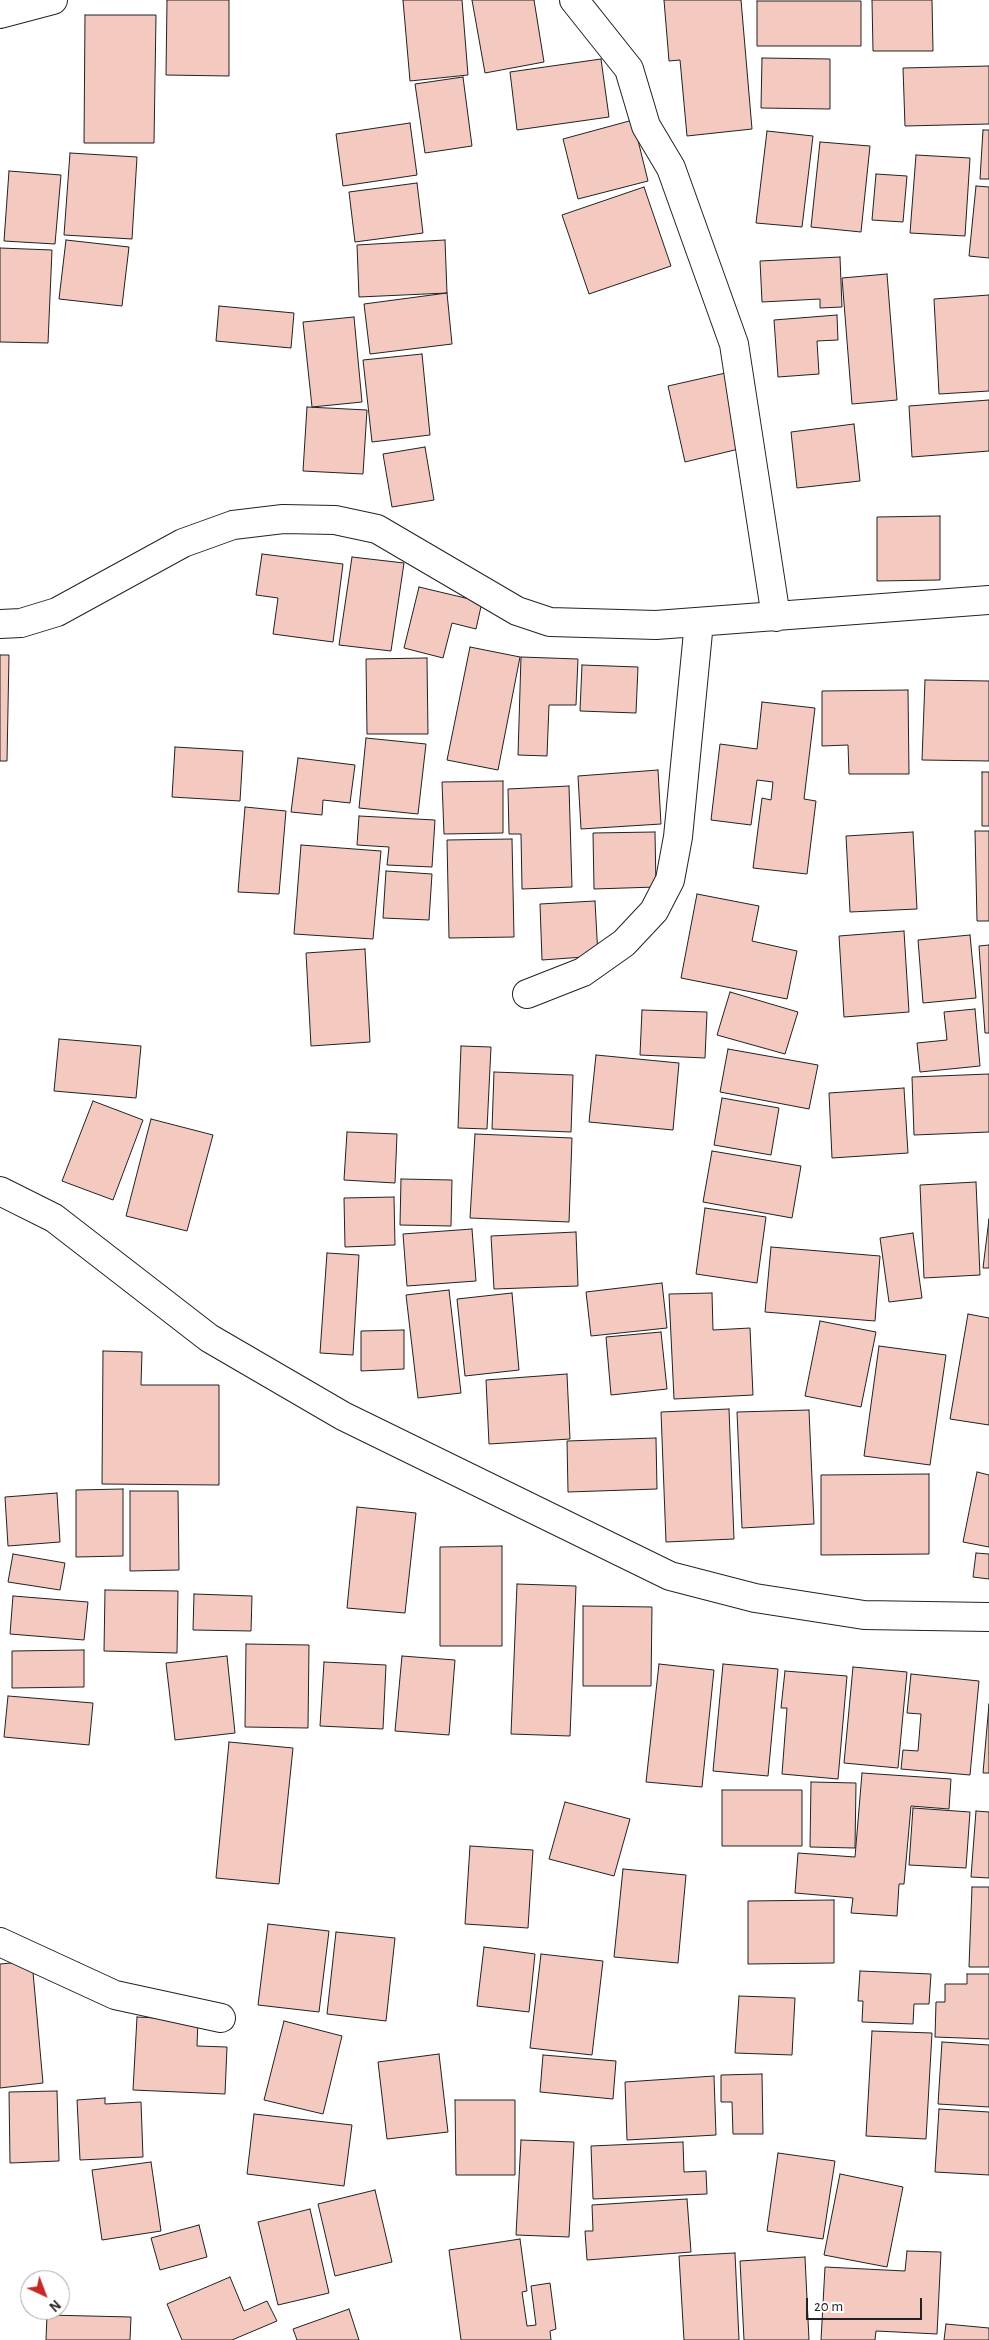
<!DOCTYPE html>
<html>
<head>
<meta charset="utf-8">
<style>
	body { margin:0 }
	#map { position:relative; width:989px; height:2340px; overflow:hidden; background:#fff; font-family:"Alegreya Sans",sans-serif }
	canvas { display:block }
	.north { position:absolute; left:20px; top:2270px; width:50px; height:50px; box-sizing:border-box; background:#fff; border:1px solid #a7a7a7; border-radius:50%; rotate:137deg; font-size:14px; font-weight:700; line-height:20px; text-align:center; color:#222 }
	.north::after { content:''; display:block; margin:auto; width:18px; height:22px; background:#c62828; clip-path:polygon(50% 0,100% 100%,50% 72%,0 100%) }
	.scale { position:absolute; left:806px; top:2298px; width:116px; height:22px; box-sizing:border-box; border:2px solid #222; border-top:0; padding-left:6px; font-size:15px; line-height:18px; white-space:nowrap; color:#222; -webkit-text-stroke:4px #fff; paint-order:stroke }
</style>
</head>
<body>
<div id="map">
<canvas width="989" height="2340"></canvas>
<div class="north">N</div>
<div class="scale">20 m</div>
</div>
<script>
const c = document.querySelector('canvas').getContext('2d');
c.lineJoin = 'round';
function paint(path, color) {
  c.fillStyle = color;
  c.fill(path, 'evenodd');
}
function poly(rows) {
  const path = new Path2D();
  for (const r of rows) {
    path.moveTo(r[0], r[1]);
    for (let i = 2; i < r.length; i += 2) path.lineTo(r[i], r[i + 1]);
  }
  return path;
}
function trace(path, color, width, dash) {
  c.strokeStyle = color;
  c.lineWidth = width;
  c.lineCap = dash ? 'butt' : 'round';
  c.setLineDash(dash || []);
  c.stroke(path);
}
const building = poly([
	[167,0,229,0,229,76,166,75,167,0],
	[403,0,462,0,468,75,410,81,403,0],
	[472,0,534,0,544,62,485,73,472,0],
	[664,0,741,0,752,129,687,136,680,60,669,61,664,0],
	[872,0,932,0,933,51,873,51,872,0],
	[757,1,861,1,861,46,757,46,757,1],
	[85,15,156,15,154,143,84,143,85,15],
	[762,58,830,59,830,109,761,108,762,58],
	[601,59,609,117,517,130,510,72,601,59],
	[989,66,989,124,905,126,903,68,989,66],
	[463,77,472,146,425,153,415,84,463,77],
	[633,120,648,181,578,199,563,139,633,120],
	[410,123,417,175,343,186,336,134,410,123],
	[983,130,989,130,989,179,980,179,983,130],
	[767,131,813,136,802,227,756,223,767,131],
	[820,142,870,146,861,232,811,227,820,142],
	[70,153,137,157,132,239,64,235,70,153],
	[916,155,970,158,965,236,910,233,916,155],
	[9,171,61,175,55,244,4,241,9,171],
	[876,174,907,176,903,222,872,220,876,174],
	[417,183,423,233,355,242,349,192,417,183],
	[976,186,989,187,989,258,969,256,976,186],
	[644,187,671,266,589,294,562,215,644,187],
	[66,240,129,247,122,306,59,299,66,240],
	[445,240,447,293,359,297,357,245,445,240],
	[0,248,52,250,48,343,0,342,0,248],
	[840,257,842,307,820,308,820,299,762,302,760,261,840,257],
	[887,274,897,400,852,404,842,278,887,274],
	[447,293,452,344,370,354,364,304,447,293],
	[989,295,989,391,939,394,934,299,989,295],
	[219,306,294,313,291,348,216,341,219,306],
	[837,315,838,340,817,341,819,374,778,377,774,320,837,315],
	[354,317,362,402,312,407,303,322,354,317],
	[422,354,430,435,372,442,363,360,422,354],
	[730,372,747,447,685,462,668,386,730,372],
	[989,400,989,451,912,457,909,406,989,400],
	[307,407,367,410,363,474,303,471,307,407],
	[854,424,860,481,797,488,791,432,854,424],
	[425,447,434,500,392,507,383,454,425,447],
	[940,516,940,580,877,581,877,517,940,516],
	[262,554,343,564,333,642,273,634,278,598,256,595,262,554],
	[352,557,404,563,391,651,339,645,352,557],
	[419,587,482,602,476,629,452,623,443,658,404,648,419,587],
	[470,647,520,657,498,770,447,760,470,647],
	[0,655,9,655,7,761,0,761,0,655],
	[521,657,578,659,576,705,549,705,547,756,518,755,521,657],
	[427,658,428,734,367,734,366,659,427,658],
	[582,665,638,667,636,713,580,711,582,665],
	[925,680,989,681,989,761,922,760,925,680],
	[908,690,909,774,849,774,848,745,822,746,822,691,908,690],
	[762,702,815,708,804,799,816,801,807,874,753,868,762,798,771,800,773,782,757,780,751,825,711,820,720,744,757,749,762,702],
	[366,738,426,744,418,814,359,808,366,738],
	[175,747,243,751,240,801,172,797,175,747],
	[298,758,355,765,350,803,323,800,322,815,291,812,298,758],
	[658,770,661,824,581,829,578,776,658,770],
	[982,772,989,772,989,826,982,826,982,772],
	[503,781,503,833,444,834,442,782,503,781],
	[569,786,572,887,522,889,521,834,509,834,508,789,569,786],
	[245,807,286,811,279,894,238,892,245,807],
	[359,816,435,820,432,867,387,865,389,847,357,845,359,816],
	[975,831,989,831,989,921,977,921,975,831],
	[655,832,656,887,594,889,593,833,655,832],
	[913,832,917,909,850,912,846,836,913,832],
	[512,839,514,937,449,938,447,840,512,839],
	[301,845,381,851,373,939,294,934,301,845],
	[386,871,432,874,429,920,383,918,386,871],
	[697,894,759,906,752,941,797,951,787,999,681,978,697,894],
	[595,901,598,956,542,960,540,904,595,901],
	[904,931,909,1012,844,1017,839,936,904,931],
	[970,935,976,998,923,1003,918,940,970,935],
	[989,945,989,1033,985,1033,979,946,989,945],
	[365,949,370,1042,311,1046,306,953,365,949],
	[730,992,798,1012,785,1054,717,1035,730,992],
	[975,1009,980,1066,920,1072,917,1043,947,1040,944,1012,975,1009],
	[642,1010,707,1012,705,1058,640,1055,642,1010],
	[59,1039,141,1046,136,1098,54,1091,59,1039],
	[461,1046,491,1047,487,1129,458,1128,461,1046],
	[728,1049,818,1065,809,1109,720,1092,728,1049],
	[596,1055,679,1063,673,1130,589,1122,596,1055],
	[494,1072,573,1075,571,1132,492,1129,494,1072],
	[989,1074,989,1132,914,1135,912,1077,989,1074],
	[904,1088,908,1153,832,1158,829,1093,904,1088],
	[722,1098,779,1108,771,1155,714,1145,722,1098],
	[93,1101,143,1120,113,1200,62,1181,93,1101],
	[151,1119,213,1135,187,1231,126,1216,151,1119],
	[347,1132,397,1134,395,1183,344,1180,347,1132],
	[475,1134,572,1138,569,1222,470,1218,475,1134],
	[712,1151,801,1166,792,1218,703,1202,712,1151],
	[401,1179,452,1180,451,1226,400,1225,401,1179],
	[976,1182,980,1275,924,1278,920,1185,976,1182],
	[394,1197,395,1245,345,1247,344,1198,394,1197],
	[705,1208,766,1217,757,1283,696,1274,705,1208],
	[989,1219,989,1268,983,1268,989,1219],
	[472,1229,476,1281,407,1286,403,1234,472,1229],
	[576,1232,578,1286,494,1289,491,1236,576,1232],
	[913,1233,922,1298,889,1302,880,1238,913,1233],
	[771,1247,880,1256,875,1321,765,1312,771,1247],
	[327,1253,359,1255,353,1355,320,1353,327,1253],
	[662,1283,667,1328,591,1336,586,1292,662,1283],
	[449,1290,461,1393,418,1398,406,1295,449,1290],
	[512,1293,519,1370,465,1376,457,1299,512,1293],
	[712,1293,713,1330,750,1328,753,1395,674,1399,669,1294,712,1293],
	[968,1314,989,1318,989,1425,950,1419,968,1314],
	[820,1321,876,1332,861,1407,805,1396,820,1321],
	[404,1330,404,1369,361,1371,361,1331,404,1330],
	[661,1332,667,1389,611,1395,606,1337,661,1332],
	[879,1346,946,1355,930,1465,864,1456,879,1346],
	[103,1351,142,1352,141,1385,219,1385,219,1485,102,1484,103,1351],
	[567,1374,570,1439,489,1444,486,1380,567,1374],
	[729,1409,734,1539,666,1542,661,1412,729,1409],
	[809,1410,814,1524,742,1528,737,1412,809,1410],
	[656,1438,657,1489,568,1492,567,1441,656,1438],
	[977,1472,989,1475,989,1547,963,1542,977,1472],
	[929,1474,929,1554,821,1555,821,1475,929,1474],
	[123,1489,123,1556,76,1557,76,1490,123,1489],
	[130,1491,178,1491,179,1570,130,1571,130,1491],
	[57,1493,60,1542,8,1546,5,1497,57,1493],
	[357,1507,416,1513,405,1613,347,1608,357,1507],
	[502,1546,502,1646,440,1646,440,1547,502,1546],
	[976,1553,989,1554,989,1579,973,1577,976,1553],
	[13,1554,65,1563,60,1590,8,1582,13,1554],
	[517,1584,576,1586,570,1736,511,1734,517,1584],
	[105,1590,178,1591,177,1653,104,1651,105,1590],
	[194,1594,252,1596,251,1631,193,1630,194,1594],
	[13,1596,88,1602,84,1640,10,1634,13,1596],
	[583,1606,652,1607,651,1686,583,1686,583,1606],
	[246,1644,309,1645,308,1728,245,1727,246,1644],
	[84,1650,84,1687,12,1688,12,1651,84,1650],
	[227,1656,235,1733,175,1740,166,1663,227,1656],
	[402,1656,455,1660,449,1735,395,1731,402,1656],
	[324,1662,386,1665,383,1729,320,1726,324,1662],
	[659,1664,714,1670,702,1787,646,1782,659,1664],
	[723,1664,778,1669,768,1776,713,1771,723,1664],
	[853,1667,907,1672,898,1768,844,1763,853,1667],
	[785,1671,847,1676,838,1779,782,1774,787,1708,781,1708,785,1671],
	[911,1674,979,1681,970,1775,901,1769,903,1750,918,1751,921,1714,907,1713,911,1674],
	[8,1696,93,1703,89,1745,4,1737,8,1696],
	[989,1704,989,1773,983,1773,989,1704],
	[229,1742,293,1748,279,1884,216,1878,229,1742],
	[862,1773,951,1779,949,1809,911,1806,904,1884,899,1884,897,1916,851,1913,853,1898,795,1893,798,1853,855,1857,862,1773],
	[811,1782,856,1783,855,1848,810,1847,811,1782],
	[722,1790,802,1790,802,1846,722,1846,722,1790],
	[565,1802,630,1819,614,1876,549,1859,565,1802],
	[913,1808,970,1812,966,1868,909,1865,913,1808],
	[976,1811,989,1812,989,1878,971,1877,976,1811],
	[470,1846,533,1850,528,1928,465,1924,470,1846],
	[623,1869,686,1875,678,1963,614,1957,623,1869],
	[972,1887,989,1887,989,1967,969,1967,972,1887],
	[834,1900,834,1963,748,1964,748,1901,834,1900],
	[268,1924,329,1931,319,2012,258,2005,268,1924],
	[336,1932,395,1938,386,2021,327,2014,336,1932],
	[484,1947,535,1954,529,2012,477,2006,484,1947],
	[541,1954,603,1961,592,2055,530,2048,541,1954],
	[32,1961,43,2083,0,2088,0,1964,32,1961],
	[860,1971,931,1974,929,2004,914,2004,913,2024,862,2022,863,2001,858,2001,860,1971],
	[967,1974,989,1974,989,2039,935,2037,936,2002,945,2002,945,1984,967,1984,967,1974],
	[739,1996,795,1998,792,2055,735,2053,739,1996],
	[137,2017,198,2020,197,2046,227,2047,225,2094,133,2090,137,2017],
	[284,2021,342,2036,323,2114,264,2100,284,2021],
	[872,2031,932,2033,926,2139,866,2136,872,2031],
	[942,2042,989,2045,989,2107,938,2104,942,2042],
	[439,2054,448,2132,387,2139,378,2062,439,2054],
	[543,2055,616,2061,613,2099,540,2092,543,2055],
	[762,2074,763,2134,733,2134,732,2102,721,2102,721,2075,762,2074],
	[714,2076,716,2135,627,2140,625,2082,714,2076],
	[57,2091,59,2161,10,2163,9,2092,57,2091],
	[105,2098,105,2104,141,2102,143,2157,80,2160,77,2100,105,2098],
	[455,2100,515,2100,515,2175,456,2175,455,2100],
	[939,2109,989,2112,989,2175,935,2172,939,2109],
	[254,2114,352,2125,344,2186,247,2174,254,2114],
	[521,2140,574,2142,569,2237,516,2235,521,2140],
	[683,2142,684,2172,706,2171,707,2194,593,2199,591,2146,683,2142],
	[778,2153,835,2161,823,2239,767,2231,778,2153],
	[151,2162,161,2231,102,2240,92,2170,151,2162],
	[840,2174,903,2187,887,2267,824,2255,840,2174],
	[375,2190,392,2262,335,2276,318,2204,375,2190],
	[687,2199,691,2252,587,2260,585,2231,593,2231,592,2205,687,2199],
	[310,2209,329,2293,278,2305,258,2222,310,2209],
	[199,2225,207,2257,160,2270,151,2238,199,2225],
	[520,2239,527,2291,522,2292,527,2326,536,2325,531,2286,550,2283,556,2329,550,2331,551,2340,461,2340,449,2250,520,2239],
	[907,2251,941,2252,937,2334,876,2331,875,2340,821,2340,825,2267,905,2271,907,2251],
	[735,2253,739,2340,684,2340,679,2256,735,2253],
	[805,2257,809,2340,744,2340,740,2261,805,2257],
	[230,2277,244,2311,267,2301,277,2321,232,2340,182,2340,167,2304,230,2277],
	[349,2309,359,2340,297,2340,293,2329,349,2309],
	[47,2315,131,2317,130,2340,46,2340,47,2315],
	[946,2324,989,2328,989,2340,944,2340,946,2324]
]);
paint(building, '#f3c9c0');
trace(building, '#222', 1);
const minor = poly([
	[574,0,629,69,646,126,671,168,734,344,776,617],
	[0,14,53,0],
	[0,624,21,623,57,612,183,543,233,525,283,519,335,520,377,529,517,611,550,622,656,625,989,600],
	[527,994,583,972,624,943,654,911,670,880,678,837,699,622],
	[0,1191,54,1218,209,1338,343,1416,670,1576,755,1598,864,1615,989,1617],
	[0,1942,115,1995,221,2018]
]);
trace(minor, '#222', 30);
trace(minor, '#fff', 28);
</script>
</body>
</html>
